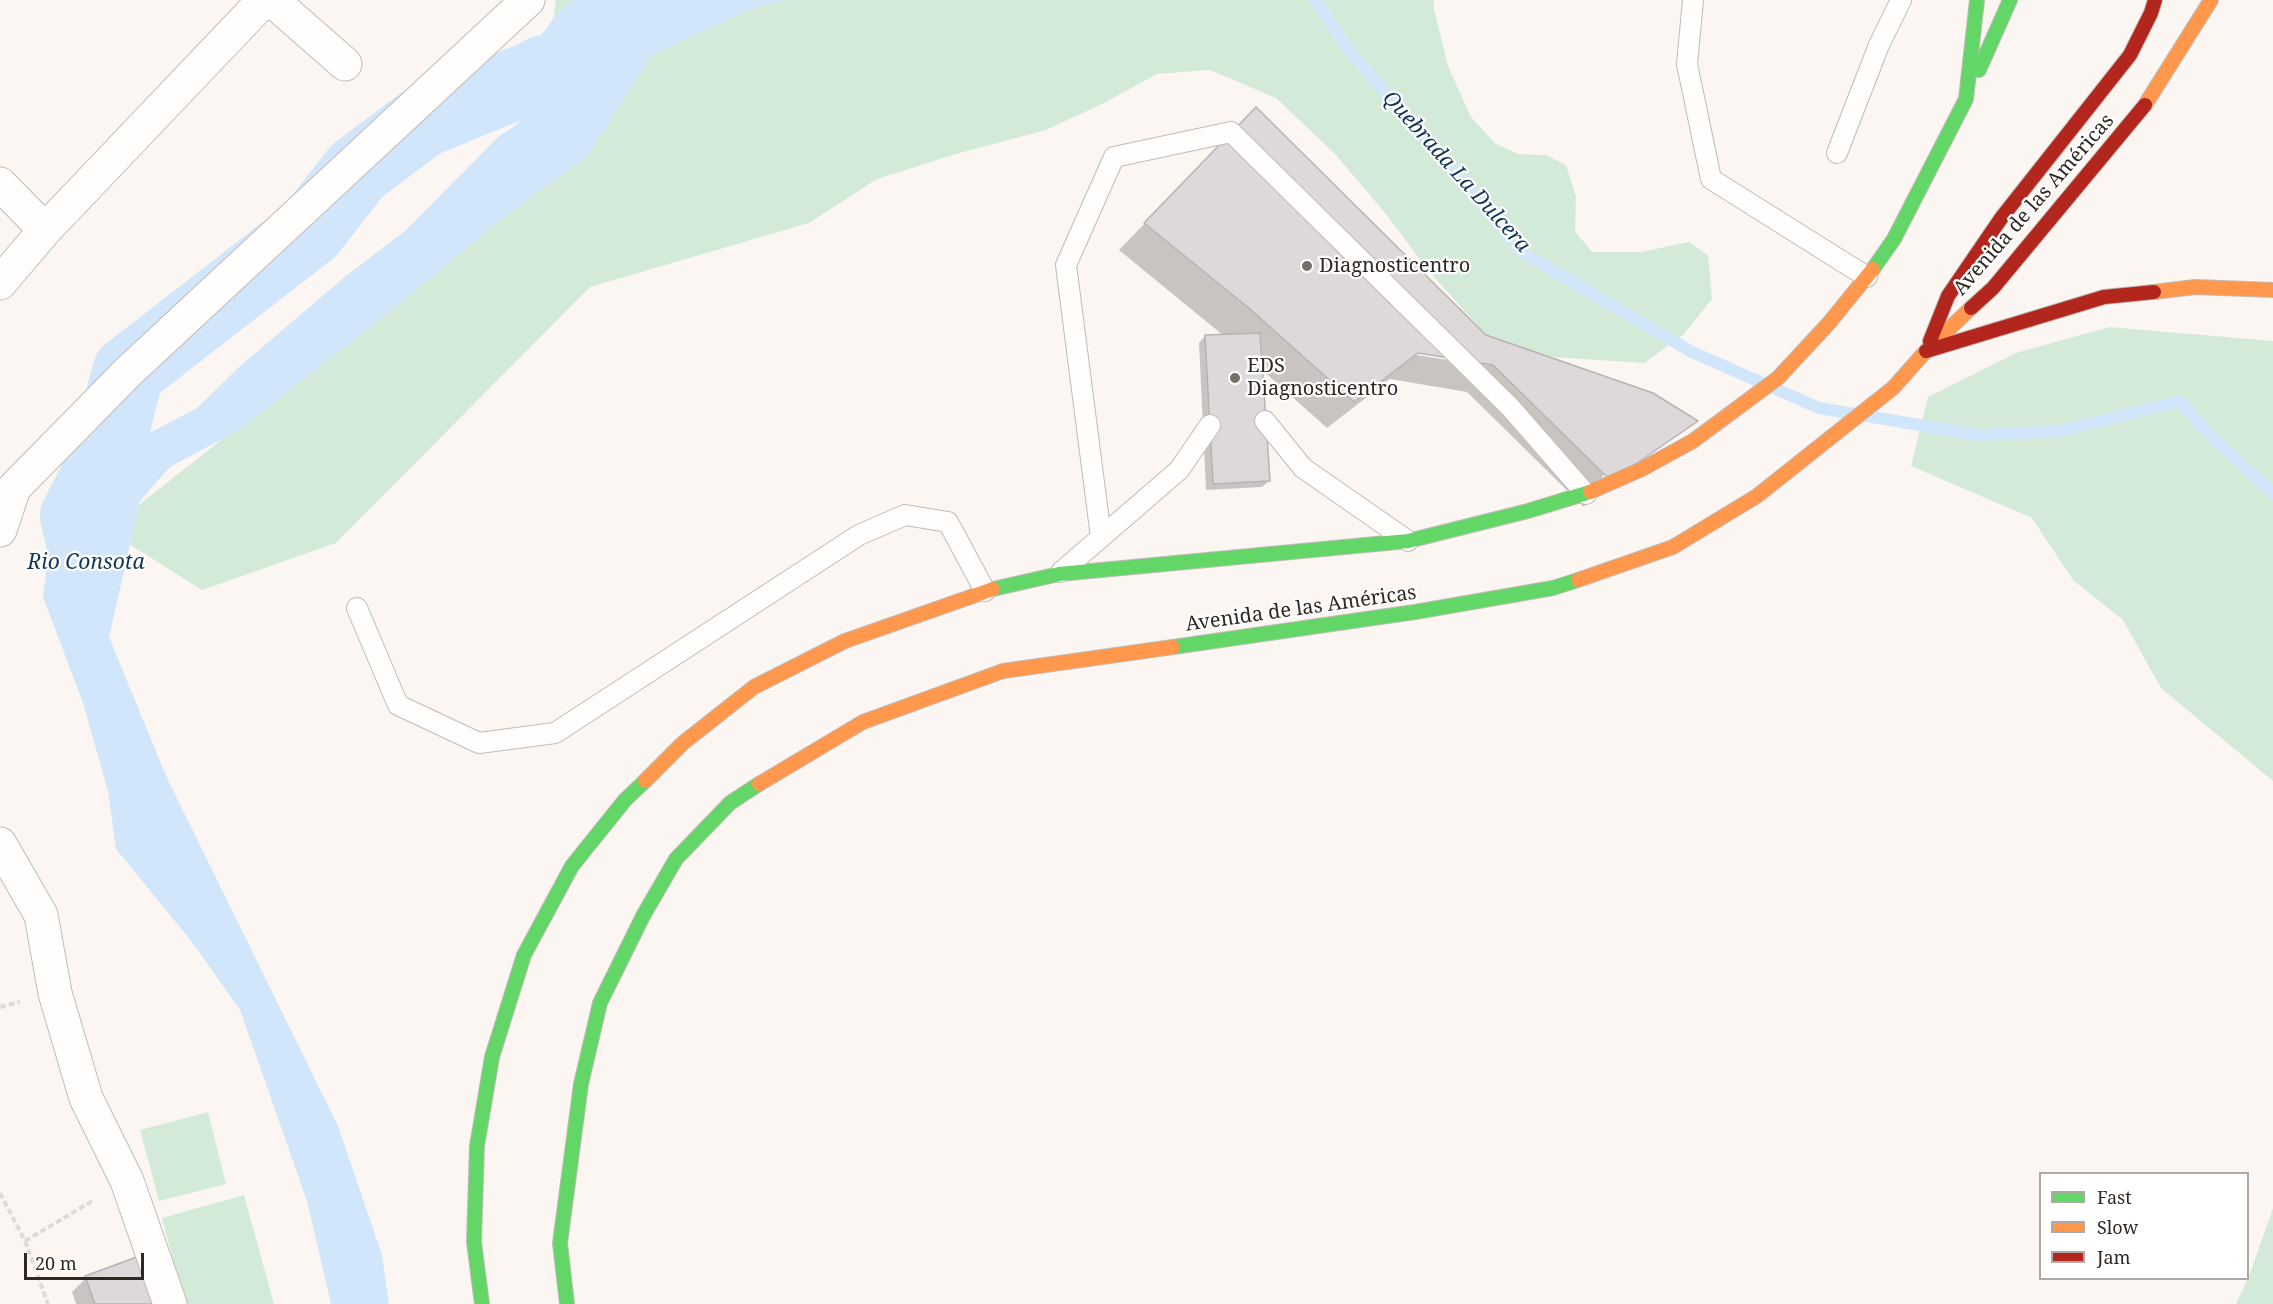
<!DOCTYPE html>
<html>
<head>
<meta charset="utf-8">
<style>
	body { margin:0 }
	#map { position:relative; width:2273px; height:1304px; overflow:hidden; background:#fcf6f2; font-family:"Noto Serif",serif }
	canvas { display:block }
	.legend { position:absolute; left:2039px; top:1172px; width:210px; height:108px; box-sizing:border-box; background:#fff; border:2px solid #aca9a6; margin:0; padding:8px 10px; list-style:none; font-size:18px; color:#2f2721 }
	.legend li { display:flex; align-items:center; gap:12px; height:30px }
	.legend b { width:30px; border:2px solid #aca9a6 }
	.scale { position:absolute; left:24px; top:1253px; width:120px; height:27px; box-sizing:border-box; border:3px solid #2f2721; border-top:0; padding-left:8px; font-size:18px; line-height:21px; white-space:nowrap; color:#2f2721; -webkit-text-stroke:4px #fff; paint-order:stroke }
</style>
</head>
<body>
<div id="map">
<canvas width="2273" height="1304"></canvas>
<ul class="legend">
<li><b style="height:8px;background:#63d668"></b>Fast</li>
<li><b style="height:8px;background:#ff974d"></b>Slow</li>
<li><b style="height:8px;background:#b3261e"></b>Jam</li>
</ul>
<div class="scale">20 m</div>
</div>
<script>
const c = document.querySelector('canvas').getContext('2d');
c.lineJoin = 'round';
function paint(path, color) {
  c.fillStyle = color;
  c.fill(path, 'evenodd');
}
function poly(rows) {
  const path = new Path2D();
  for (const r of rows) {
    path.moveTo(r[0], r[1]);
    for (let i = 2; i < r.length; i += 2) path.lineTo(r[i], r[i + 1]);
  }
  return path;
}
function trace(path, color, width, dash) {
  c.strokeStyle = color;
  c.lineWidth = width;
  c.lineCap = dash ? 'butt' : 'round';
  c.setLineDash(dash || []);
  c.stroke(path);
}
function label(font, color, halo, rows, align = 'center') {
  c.font = font + ' "Noto Serif",serif';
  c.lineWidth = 4.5;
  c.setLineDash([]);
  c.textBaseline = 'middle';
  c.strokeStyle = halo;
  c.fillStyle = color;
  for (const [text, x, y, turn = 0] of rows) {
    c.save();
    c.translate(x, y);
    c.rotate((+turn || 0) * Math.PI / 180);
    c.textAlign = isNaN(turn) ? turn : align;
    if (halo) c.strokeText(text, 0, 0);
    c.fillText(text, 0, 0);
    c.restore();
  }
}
paint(poly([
	[556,0,669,0,625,14,582,40,554,83,535,76,525,58,538,38,553,22],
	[786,0,1434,0,1434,9,1448,66,1471,117,1496,144,1518,154,1546,155,1566,165,1576,197,1575,231,1592,252,1641,252,1689,242,1708,255,1712,299,1683,335,1644,363,1551,357,1486,335,1427,269,1386,214,1335,154,1276,98,1210,70,1157,74,1104,103,1046,130,956,154,877,179,809,223,590,287,336,543,202,590,107,530,495,224,587,156,652,55,751,9],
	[2109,327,2273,341,2273,781,2161,688,2123,620,2073,580,2032,518,1911,466,1928,397,2016,353],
	[208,1112,226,1184,159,1201,140,1130],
	[244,1195,274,1304,185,1304,162,1218],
	[2273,1208,2273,1304,2236,1304,2249,1276]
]), '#d4ead9');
paint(poly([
	[669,0,786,0,751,9,652,55,587,156,495,224,398,305,239,430,170,467,140,501,109,637,167,778,338,1126,382,1255,389,1304,331,1304,307,1201,240,1010,192,942,116,849,108,791,83,703,43,597,48,555,66,500,106,456,197,408,239,367,347,275,405,231,499,136,516,125,554,83,582,40,625,14]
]), '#d2e6fb');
paint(poly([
	[1230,135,1486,336,1652,394,1584,507,1467,392,1390,379,1327,428,1261,369,1269,481,1262,487,1206,490,1199,343,1205,336,1224,336,1119,250],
	[1411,351,1457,358,1461,362,1410,354],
	[86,1278,158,1304,76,1304,72,1292]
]), '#0003');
trace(poly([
	[1315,0,1352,54,1523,253,1692,352,1819,408,1979,435,2060,431,2180,401,2207,432,2273,494]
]), '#d2e6fb', 12);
trace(poly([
	[83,546,76,516,107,456,128,372,310,231,357,171,422,122,535,76,544,71,554,83,582,40,613,13,625,14,669,0]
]), '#d2e6fb', 72);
const building = poly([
	[1256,107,1486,335,1653,393,1698,421,1611,481,1493,365,1418,353,1354,402,1250,309,1144,223,1256,107],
	[1260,333,1270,481,1213,484,1205,335,1260,333],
	[145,1254,156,1304,95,1304,85,1276,145,1254]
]);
paint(building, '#ddd8da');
trace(building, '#b7b2b4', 1.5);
const lane = poly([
	[1693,0,1687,64,1711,179,1867,277],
	[1837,153,1879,45,1901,0],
	[1265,421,1303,468,1408,541],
	[1101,537,1066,265,1114,157,1231,132,1510,407,1586,494],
	[1061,572,1179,470,1210,425],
	[357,608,398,705,479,743,555,733,859,535,905,515,948,522,985,591]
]);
const street = poly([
	[272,0,345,64],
	[0,184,45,230],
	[0,283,45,230,264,0],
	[0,530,14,488,128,372,528,0],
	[0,844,41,915,55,993,86,1098,127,1181,170,1304]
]);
const fast = poly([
	[1979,70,2010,0],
	[1873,269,1894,239,1966,99,1977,0],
	[993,589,1059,574,1408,541,1528,511,1590,492],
	[1173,647,1415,612,1553,588,1578,580],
	[482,1304,474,1242,477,1146,492,1057,524,955,572,866,625,800,645,781],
	[567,1304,560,1243,581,1084,600,1003,643,916,676,859,730,803,759,784]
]);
const slow = poly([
	[2145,105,2211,0],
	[2154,292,2195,287,2273,290],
	[1590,492,1642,469,1693,441,1778,378,1829,323,1873,269],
	[1578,580,1673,547,1757,496,1893,388,1926,351,1971,308],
	[645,781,683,743,754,687,845,641,993,589],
	[759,784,863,722,1003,671,1173,647]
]);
const jam = poly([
	[1971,308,1993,288,2145,105],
	[1930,341,1948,296,2002,217,2130,55,2151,13,2155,0],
	[1926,351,2104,297,2154,292]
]);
trace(lane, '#c1bbb6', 22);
trace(street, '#c1bbb6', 35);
trace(fast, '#c1bbb6', 16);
trace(slow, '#c1bbb6', 16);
trace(jam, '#c1bbb6', 16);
trace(poly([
	[0,1007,20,1002],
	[0,1193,25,1241,48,1304],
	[25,1241,94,1200]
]), '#dddbd9', 4, [6, 3]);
trace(lane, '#fffefd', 20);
trace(street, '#fffefd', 33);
trace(fast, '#63d668', 14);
trace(slow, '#ff974d', 14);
trace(jam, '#b3261e', 14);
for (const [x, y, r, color] of [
	[1307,266,6,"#776f6a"],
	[1235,378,6,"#776f6a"]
]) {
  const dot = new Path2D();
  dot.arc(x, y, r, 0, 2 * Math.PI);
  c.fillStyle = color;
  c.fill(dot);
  trace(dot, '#fff', 2);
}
label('20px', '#2f2721', '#fff', [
	["Avenida de las Américas",2034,205,-49],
	["Avenida de las Américas",1301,609,-8]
]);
label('20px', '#2f2721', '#fff', [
	["Diagnosticentro",1319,266],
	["EDS",1247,366],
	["Diagnosticentro",1247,389]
], 'left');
label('italic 21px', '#113758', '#fff', [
	["Quebrada La Dulcera",1456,172,48],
	["Rio Consota",86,563]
]);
</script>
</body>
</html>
